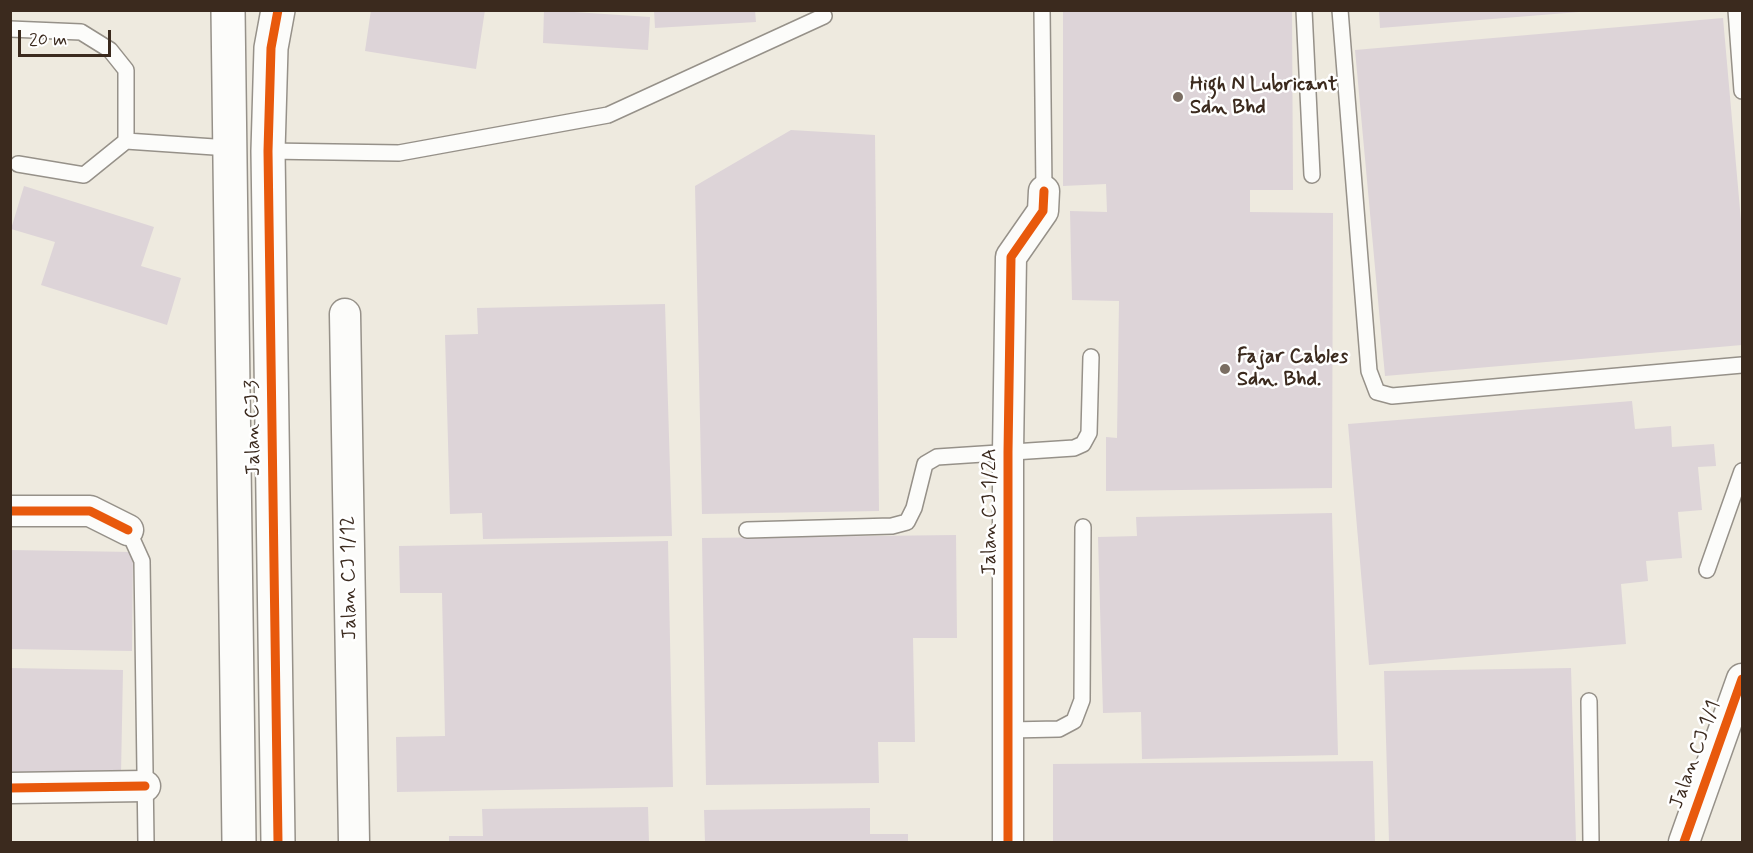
<!DOCTYPE html>
<html>
<head>
<meta charset="utf-8">
<style>
	body { margin:0 }
	#map { position:relative; width:1753px; height:853px; overflow:hidden; background:#eeeadf; font-family:Mynerve,sans-serif }
	canvas { display:block }
	.frame { position:absolute; inset:0; border:12px solid #3b2a1e; pointer-events:none }
	.scale { position:absolute; left:18px; top:30px; width:93px; height:27px; box-sizing:border-box; border:3px solid #3b2a1e; border-top:0; padding-left:8px; font-size:18px; line-height:21px; white-space:nowrap; color:#3b2a1e; -webkit-text-stroke:4px #fff; paint-order:stroke }
</style>
</head>
<body>
<div id="map">
<canvas width="1753" height="853"></canvas>
<div class="frame"></div>
<div class="scale">20 m</div>
</div>
<script>
const c = document.querySelector('canvas').getContext('2d');
c.lineJoin = 'round';
function paint(path, color) {
  c.fillStyle = color;
  c.fill(path, 'evenodd');
}
function poly(rows) {
  const path = new Path2D();
  for (const r of rows) {
    path.moveTo(r[0], r[1]);
    for (let i = 2; i < r.length; i += 2) path.lineTo(r[i], r[i + 1]);
  }
  return path;
}
function trace(path, color, width, dash) {
  c.strokeStyle = color;
  c.lineWidth = width;
  c.lineCap = dash ? 'butt' : 'round';
  c.setLineDash(dash || []);
  c.stroke(path);
}
function label(font, color, halo, rows, align = 'center') {
  c.font = font + ' Mynerve,sans-serif';
  c.lineWidth = 5;
  c.setLineDash([]);
  c.textBaseline = 'middle';
  c.strokeStyle = halo;
  c.fillStyle = color;
  for (const [text, x, y, turn = 0] of rows) {
    c.save();
    c.translate(x, y);
    c.rotate((+turn || 0) * Math.PI / 180);
    c.textAlign = isNaN(turn) ? turn : align;
    if (halo) c.strokeText(text, 0, 0);
    c.fillText(text, 0, 0);
    c.restore();
  }
}
paint(poly([
	[371,10,485,10,476,69,365,51],
	[544,10,650,17,648,50,543,43],
	[654,10,755,10,756,22,655,28],
	[1063,10,1292,10,1293,190,1250,190,1250,212,1333,213,1332,488,1106,491,1106,437,1117,438,1119,301,1072,300,1070,211,1107,212,1106,184,1063,186],
	[1379,10,1579,10,1579,12,1380,28],
	[1723,18,1742,232,1742,345,1385,376,1355,50],
	[791,130,875,135,879,511,702,514,695,186],
	[24,186,154,227,141,266,181,278,167,325,41,285,55,242,11,229],
	[665,304,672,536,483,539,482,513,450,514,445,335,478,334,477,308],
	[1632,401,1635,429,1671,426,1672,447,1714,444,1716,466,1698,467,1702,510,1678,512,1682,558,1646,561,1648,581,1621,584,1626,644,1369,665,1348,424],
	[1332,513,1338,755,1142,759,1141,712,1103,713,1098,537,1137,536,1136,517],
	[956,535,957,638,913,638,915,742,878,742,879,783,706,785,702,538],
	[668,541,673,787,397,792,396,737,445,736,442,593,400,593,399,546],
	[10,550,133,552,132,651,10,649],
	[10,668,123,670,121,774,10,772],
	[1571,668,1576,842,1389,842,1384,671],
	[1373,761,1375,842,1053,842,1053,764],
	[648,807,649,842,449,842,449,836,483,836,482,809],
	[870,808,870,834,908,834,908,842,705,842,704,810]
]), '#ddd4d8');
const service = poly([
	[1042,10,1044,191],
	[1304,10,1312,175],
	[1340,10,1369,371,1377,392,1392,396,1742,365],
	[1736,10,1742,91],
	[10,29,81,32,110,50,126,70,126,141],
	[268,151,399,153,608,115,824,16],
	[18,164,84,175,126,141,229,148],
	[128,530,142,561,146,842],
	[747,530,892,526,907,522,914,508,925,464,937,457,1074,448,1083,444,1089,433,1091,357],
	[1707,570,1742,471],
	[1589,701,1591,842],
	[1009,730,1059,729,1074,721,1082,700,1083,527]
]);
const minor = poly([
	[345,314,354,842],
	[10,511,90,511,128,530],
	[10,788,145,786],
	[1008,842,1008,452,1011,257,1043,211,1044,191],
	[1684,842,1742,679]
]);
const tertiary = poly([
	[228,10,239,842],
	[278,10,271,48,268,151,278,842]
]);
trace(service, '#969189', 18);
trace(minor, '#969189', 33);
trace(tertiary, '#969189', 36);
trace(service, '#fcfcfa', 15);
trace(minor, '#fcfcfa', 30);
trace(tertiary, '#fcfcfa', 33);
trace(poly([
	[278,10,271,48,268,151,278,842],
	[10,511,90,511,128,530],
	[10,788,145,786],
	[1008,842,1008,452,1011,257,1043,211,1044,191],
	[1684,842,1742,679]
]), '#e8590c', 9);
for (const [x, y, r, color] of [
	[1178,97,6,"#7a6d62"],
	[1225,369,6,"#7a6d62"]
]) {
  const dot = new Path2D();
  dot.arc(x, y, r, 0, 2 * Math.PI);
  c.fillStyle = color;
  c.fill(dot);
  trace(dot, '#fff', 2);
}
label('bold 20px', '#3b2a1e', '#fff', [
	["High N Lubricant",1190,86],
	["Sdn Bhd",1190,109],
	["Fajar Cables",1237,358],
	["Sdn. Bhd.",1237,381]
], 'left');
label('20px', '#3b2a1e', '#fff', [
	["Jalan CJ 3",254,428,-91],
	["Jalan CJ 1/2A",991,512,-90],
	["Jalan CJ 1/12",350,578,-91],
	["Jalan CJ 1/1",1696,755,-70]
]);
</script>
</body>
</html>
